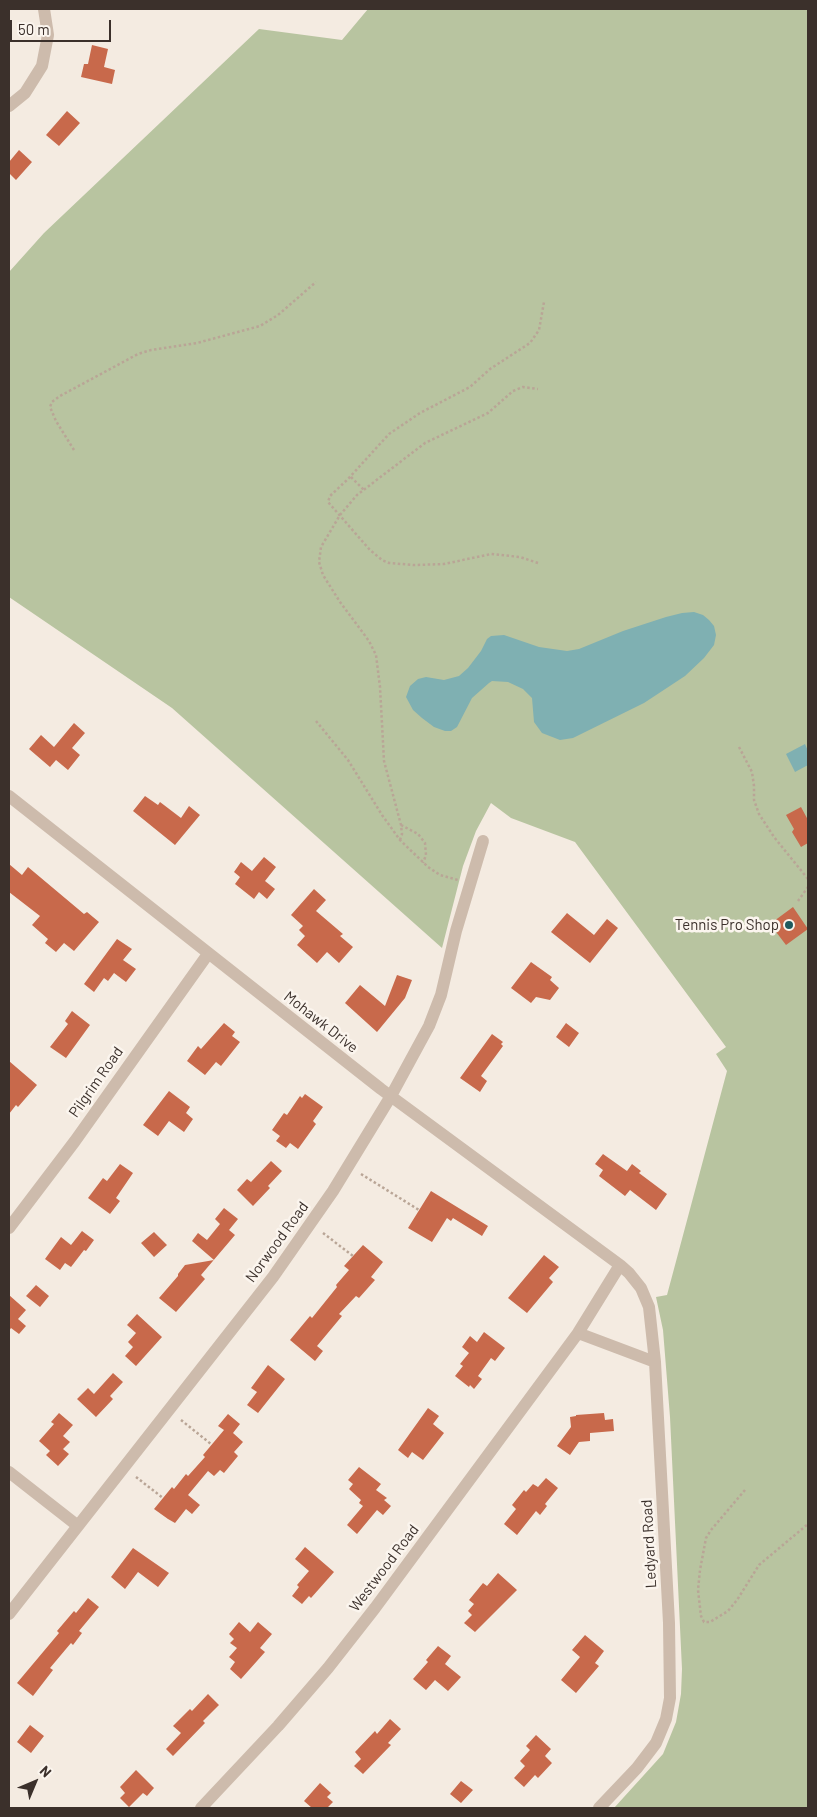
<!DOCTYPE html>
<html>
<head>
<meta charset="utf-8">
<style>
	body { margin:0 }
	#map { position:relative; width:817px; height:1817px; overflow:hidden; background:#f4ebe1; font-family:Barlow,sans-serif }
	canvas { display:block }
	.frame { position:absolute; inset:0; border:10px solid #3b302b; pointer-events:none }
	.north { position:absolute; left:10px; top:1757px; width:50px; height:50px; -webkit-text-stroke:4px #fbf5ee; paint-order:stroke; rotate:45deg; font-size:14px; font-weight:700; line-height:20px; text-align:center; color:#3b302b }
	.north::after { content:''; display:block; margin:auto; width:18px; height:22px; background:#3b302b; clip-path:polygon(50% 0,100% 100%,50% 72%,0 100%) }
	.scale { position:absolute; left:10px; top:20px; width:101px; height:22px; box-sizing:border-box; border:2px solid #3b302b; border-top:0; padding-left:6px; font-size:15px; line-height:18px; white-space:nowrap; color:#3b302b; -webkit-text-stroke:4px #fbf5ee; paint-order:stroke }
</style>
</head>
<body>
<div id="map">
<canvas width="817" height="1817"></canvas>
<div class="frame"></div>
<div class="north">N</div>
<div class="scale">50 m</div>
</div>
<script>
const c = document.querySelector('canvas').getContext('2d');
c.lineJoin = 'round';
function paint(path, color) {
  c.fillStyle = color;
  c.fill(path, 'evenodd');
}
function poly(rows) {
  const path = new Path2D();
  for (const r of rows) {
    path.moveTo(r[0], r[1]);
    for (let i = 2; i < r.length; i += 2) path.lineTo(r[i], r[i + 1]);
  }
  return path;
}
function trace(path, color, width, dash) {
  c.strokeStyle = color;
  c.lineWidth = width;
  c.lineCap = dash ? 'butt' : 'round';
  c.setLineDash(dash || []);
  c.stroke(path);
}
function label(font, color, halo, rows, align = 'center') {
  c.font = font + ' Barlow,sans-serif';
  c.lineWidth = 5;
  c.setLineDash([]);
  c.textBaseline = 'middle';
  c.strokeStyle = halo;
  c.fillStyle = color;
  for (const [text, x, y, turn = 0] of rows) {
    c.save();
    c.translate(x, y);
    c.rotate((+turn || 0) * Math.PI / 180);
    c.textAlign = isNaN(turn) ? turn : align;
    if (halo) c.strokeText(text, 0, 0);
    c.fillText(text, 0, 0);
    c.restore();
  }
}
paint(poly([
	[368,9,808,9,808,1808,614,1808,663,1754,676,1722,681,1694,682,1669,670,1417,663,1330,656,1297,667,1295,727,1071,716,1054,726,1047,575,842,511,818,491,803,476,831,463,866,442,948,172,708,9,597,9,272,44,233,259,29,342,40]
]), '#b8c4a0');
paint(poly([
	[694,612,703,615,709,620,714,626,716,635,714,645,704,658,685,676,644,703,573,738,560,740,542,733,534,722,532,698,523,689,508,682,492,681,489,683,472,698,457,727,451,731,445,731,434,727,422,718,413,710,406,697,410,686,418,679,426,677,444,680,459,676,468,668,481,651,487,639,491,636,504,635,539,647,567,651,579,649,623,631,666,617,682,613],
	[805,744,808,751,808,765,795,772,786,754]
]), '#7fb0b2');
paint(poly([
	[92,45,108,49,104,67,115,70,112,84,81,77,84,64,88,64],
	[67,111,80,123,59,146,46,135],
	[19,150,32,162,16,180,9,173,9,162],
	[74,723,85,733,72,748,80,755,68,770,56,760,50,767,29,749,41,735,54,747],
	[145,796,158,805,160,802,181,818,189,806,200,815,175,845,133,811],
	[801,807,808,820,808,843,801,847,792,832,794,829,786,815],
	[264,857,276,867,265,881,275,889,267,899,259,892,254,899,235,884,240,877,234,872,241,862,252,871],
	[9,864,22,875,28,867,84,914,87,912,99,922,74,951,64,943,56,952,45,943,48,939,32,925,40,916,9,892],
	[314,889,326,900,316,911,343,934,340,936,353,947,339,963,327,952,317,963,297,945,305,936,299,930,303,926,291,915],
	[793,907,808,929,786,945,770,924],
	[567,913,594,935,607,919,618,928,590,963,551,932],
	[117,939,132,949,123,960,136,969,126,982,114,973,108,981,104,978,94,992,84,984],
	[531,962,552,977,550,980,559,988,550,1000,536,997,531,1003,511,988],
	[397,975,412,980,405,998,377,1032,345,1003,360,985,385,1006],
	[72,1011,90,1025,66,1058,50,1047,68,1024,65,1021],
	[224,1023,235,1032,232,1036,240,1042,221,1066,216,1062,205,1075,187,1061,198,1046,201,1049],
	[566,1023,579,1033,569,1047,556,1037],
	[492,1034,503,1042,501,1044,503,1046,481,1076,487,1081,480,1092,460,1078],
	[9,1061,37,1085,18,1107,16,1105,9,1114],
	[169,1091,190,1107,186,1113,193,1119,184,1132,169,1121,158,1136,143,1125],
	[305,1094,323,1107,313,1121,316,1124,298,1149,290,1143,286,1148,276,1141,280,1136,272,1130,284,1113,287,1115,300,1096,302,1098],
	[603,1154,627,1171,632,1164,641,1171,639,1173,667,1194,656,1210,630,1190,625,1196,599,1176,603,1170,595,1164],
	[271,1161,282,1171,268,1186,270,1188,253,1206,237,1190,247,1179,251,1182],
	[120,1164,133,1173,116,1198,120,1201,110,1214,88,1198,103,1178,107,1181],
	[431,1191,488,1226,482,1236,453,1218,451,1221,447,1218,432,1242,408,1228],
	[224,1208,238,1219,229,1230,235,1235,201,1275,205,1279,176,1312,159,1298,178,1276,178,1274,185,1265,214,1260,192,1241,198,1233,207,1240,220,1224,215,1219],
	[82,1231,94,1240,86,1251,84,1250,71,1267,65,1263,60,1270,45,1259,61,1237,71,1245],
	[154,1232,167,1245,154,1257,141,1243],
	[363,1245,383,1262,371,1277,375,1280,359,1298,356,1296,339,1314,342,1316,317,1346,323,1351,315,1361,290,1340,310,1316,312,1318,337,1287,336,1285,349,1270,344,1266],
	[544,1255,559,1267,549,1278,553,1282,527,1313,508,1298],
	[36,1285,49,1296,40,1307,26,1296],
	[9,1295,26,1310,18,1319,26,1326,19,1334,11,1328,9,1331],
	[137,1314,162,1337,136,1366,125,1356,133,1347,128,1342,136,1333,127,1325],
	[484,1332,505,1348,495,1361,491,1358,478,1376,482,1379,474,1389,470,1385,469,1387,455,1376,463,1366,460,1364,469,1353,462,1347,470,1336,477,1342],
	[268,1365,285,1379,258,1413,247,1405,257,1392,251,1388],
	[113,1373,123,1382,110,1396,113,1399,96,1417,77,1399,88,1388,94,1394],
	[428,1408,439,1416,433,1424,444,1433,423,1460,412,1452,408,1458,398,1450],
	[59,1413,73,1425,63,1436,70,1442,63,1449,69,1454,58,1466,46,1455,50,1451,39,1441,54,1424,51,1422],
	[604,1413,605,1420,613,1419,614,1431,590,1433,590,1441,579,1442,570,1455,557,1446,571,1427,570,1417,576,1416,576,1415],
	[228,1414,240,1424,233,1433,243,1442,234,1452,238,1456,224,1473,220,1470,214,1476,208,1471,188,1495,200,1505,192,1514,186,1509,175,1523,168,1519,154,1509,172,1487,174,1489,186,1474,188,1476,205,1457,203,1455,224,1430,218,1426],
	[359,1467,381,1484,376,1490,387,1498,384,1500,391,1506,383,1515,377,1510,357,1534,347,1525,363,1506,359,1503,361,1500,349,1489,353,1484,348,1480],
	[546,1478,558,1488,545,1504,547,1506,540,1515,536,1511,517,1535,504,1524,516,1509,512,1505,524,1490,526,1492,533,1484,538,1487],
	[305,1547,334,1572,311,1598,309,1596,302,1604,292,1596,299,1587,297,1585,309,1571,295,1559],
	[133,1548,169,1573,158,1587,138,1572,125,1589,111,1577],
	[498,1573,517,1590,475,1632,464,1623,472,1615,468,1611,474,1604,469,1600,483,1583,487,1586],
	[88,1598,99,1607,79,1631,82,1633,73,1645,71,1643,50,1668,53,1670,33,1696,17,1683,59,1633,57,1631,74,1611,76,1613],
	[239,1622,250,1632,258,1622,272,1634,260,1648,265,1652,241,1679,230,1669,235,1662,229,1657,237,1648,230,1643,234,1639,229,1634],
	[585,1635,604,1651,595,1663,599,1666,576,1693,561,1680,580,1657,572,1650],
	[438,1646,451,1656,445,1664,461,1677,448,1691,435,1680,426,1690,413,1679,428,1662,426,1660],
	[208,1694,219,1705,203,1721,205,1723,173,1756,166,1749,181,1733,173,1726,190,1709,192,1711],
	[390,1719,401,1729,388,1743,391,1745,363,1774,354,1766,361,1759,355,1752,375,1731,377,1734],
	[30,1725,44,1736,31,1753,17,1742],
	[536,1735,551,1749,545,1756,552,1763,538,1778,535,1775,524,1787,514,1778,525,1766,520,1761,530,1750,526,1746],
	[136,1770,154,1788,147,1796,143,1793,129,1807,120,1798,125,1793,120,1787],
	[461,1781,473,1790,461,1803,450,1794],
	[320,1783,331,1793,327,1797,333,1802,327,1808,312,1808,304,1801]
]), '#c8694b');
trace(poly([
	[74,450,56,421,50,407,52,402,60,396,138,354,151,350,197,343,260,326,278,315,316,282],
	[351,477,364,490],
	[538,563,520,557,491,554,444,564,414,565,389,563,382,560,370,550,328,502,330,496,348,479,389,434,420,413,470,387,490,369,530,343,539,330,544,302],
	[316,721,348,760,382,815,400,840,428,867,440,875,458,880],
	[739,747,752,772,754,786,754,800,759,814,774,837,808,879],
	[401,825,418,834,425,843,426,855,423,863],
	[400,840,402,834,401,825,384,761,380,687,376,655,369,641,340,602,323,575,319,562,321,547,340,515,357,495,425,443,488,413,513,391,523,387,538,389],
	[798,901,808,887],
	[361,1174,419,1210],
	[323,1233,353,1256],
	[181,1420,211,1444],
	[136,1477,163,1498],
	[745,1490,711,1530,706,1538,700,1570,698,1590,701,1616,704,1622,710,1622,728,1611,737,1600,759,1565,808,1524]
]), '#b9a596', 2.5, [2.5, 2.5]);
trace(poly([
	[9,106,25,93,42,66,48,35,44,9],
	[9,796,381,1089,620,1265,629,1273,641,1288,649,1307,655,1362,669,1623,670,1698,666,1719,656,1743,637,1768,599,1808],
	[9,1228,75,1141,208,954],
	[578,1333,655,1362],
	[9,1472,78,1526],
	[9,1614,273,1277,333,1191,391,1096,429,1026,441,995,456,931,483,841],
	[201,1808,278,1726,328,1668,375,1608,578,1333,620,1265]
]), '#cdbbac', 12);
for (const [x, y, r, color] of [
	[789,925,5,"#1f5a5e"]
]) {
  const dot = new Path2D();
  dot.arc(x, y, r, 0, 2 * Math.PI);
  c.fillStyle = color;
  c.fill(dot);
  trace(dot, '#fbf5ee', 2);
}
label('15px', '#3b302b', '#fbf5ee', [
	["Tennis Pro Shop",779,925]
], 'right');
label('15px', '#3b302b', '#fbf5ee', [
	["Mohawk Drive",321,1022,38],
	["Pilgrim Road",96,1082,-55],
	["Norwood Road",277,1242,-54],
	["Ledyard Road",649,1544,-93],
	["Westwood Road",384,1568,-53]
]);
</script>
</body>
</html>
